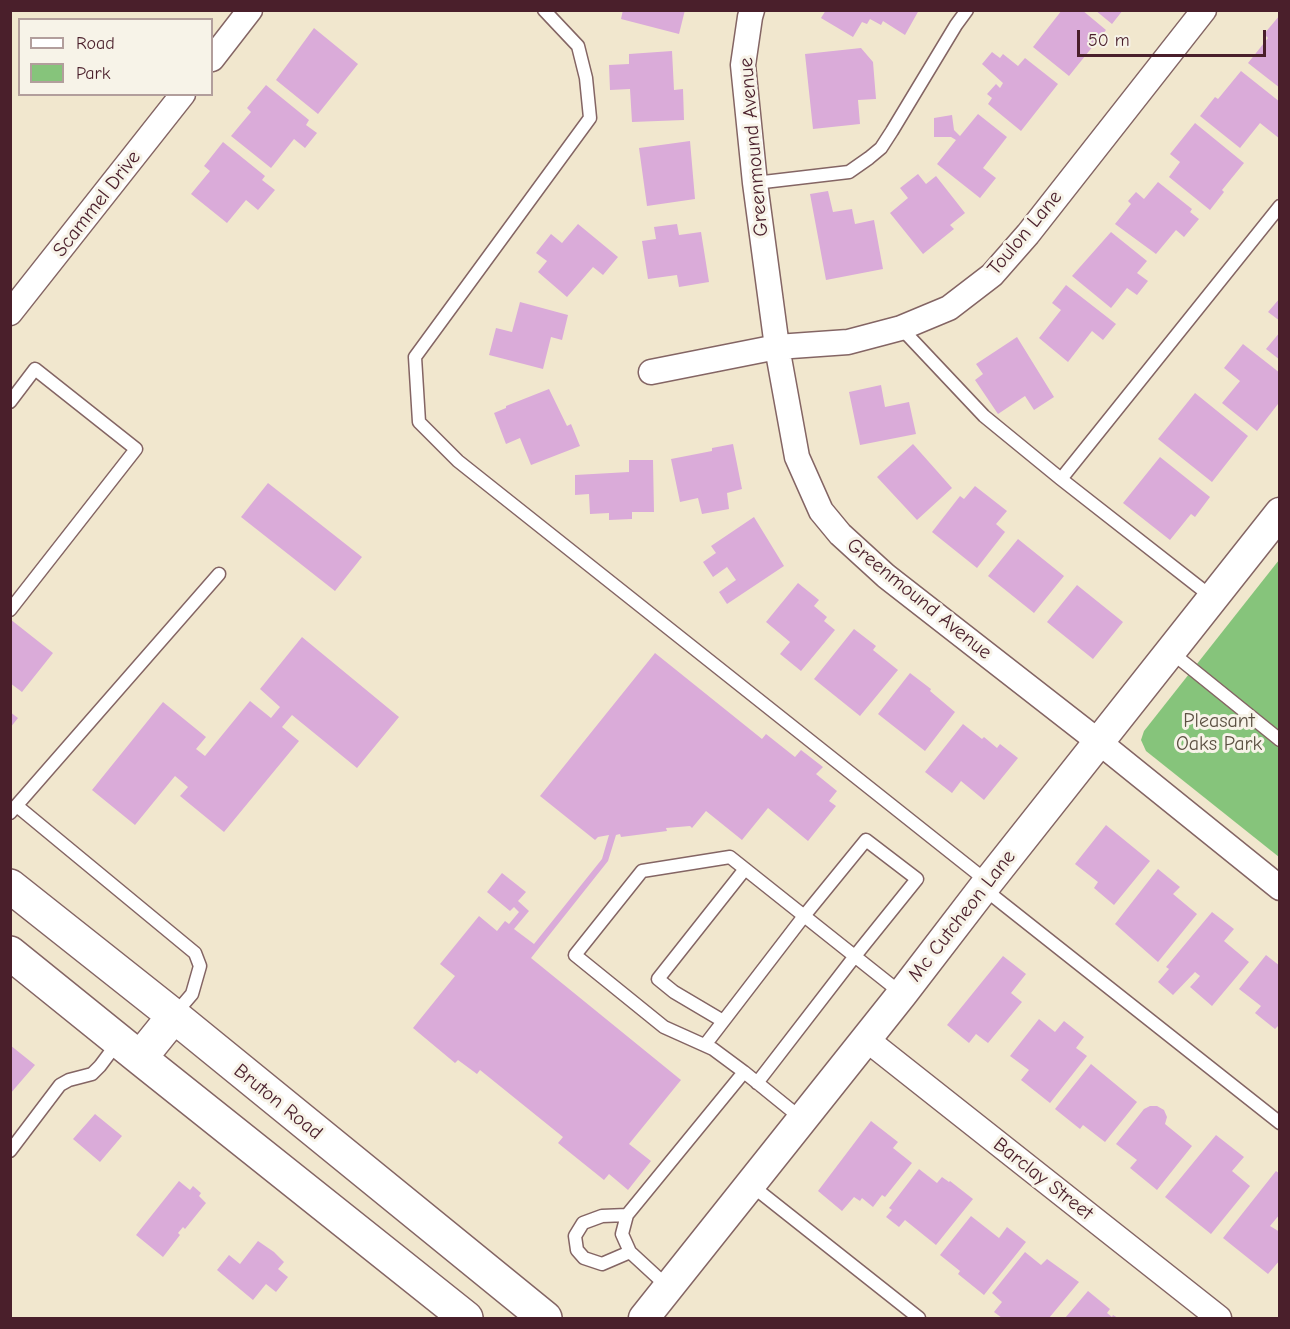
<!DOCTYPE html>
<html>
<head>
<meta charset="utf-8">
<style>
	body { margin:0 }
	#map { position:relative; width:1290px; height:1329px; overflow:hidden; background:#f1e7ce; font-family:"Comic Neue",sans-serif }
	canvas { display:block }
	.frame { position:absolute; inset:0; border:12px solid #4a1f2b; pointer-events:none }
	.legend { position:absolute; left:18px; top:18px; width:195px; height:78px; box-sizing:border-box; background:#f7f3e8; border:2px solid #b29e9c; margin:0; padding:8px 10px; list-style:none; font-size:18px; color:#4a1f2b }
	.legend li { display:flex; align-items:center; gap:12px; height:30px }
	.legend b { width:30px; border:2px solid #b29e9c }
	.scale { position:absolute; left:1077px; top:30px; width:189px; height:27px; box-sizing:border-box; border:3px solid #4a1f2b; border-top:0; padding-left:8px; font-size:18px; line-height:21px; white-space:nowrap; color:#4a1f2b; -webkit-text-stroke:4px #f7f3e8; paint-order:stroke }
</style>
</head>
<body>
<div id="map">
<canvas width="1290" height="1329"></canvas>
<div class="frame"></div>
<ul class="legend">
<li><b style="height:8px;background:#fff"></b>Road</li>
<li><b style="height:16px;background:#86c47b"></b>Park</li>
</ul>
<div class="scale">50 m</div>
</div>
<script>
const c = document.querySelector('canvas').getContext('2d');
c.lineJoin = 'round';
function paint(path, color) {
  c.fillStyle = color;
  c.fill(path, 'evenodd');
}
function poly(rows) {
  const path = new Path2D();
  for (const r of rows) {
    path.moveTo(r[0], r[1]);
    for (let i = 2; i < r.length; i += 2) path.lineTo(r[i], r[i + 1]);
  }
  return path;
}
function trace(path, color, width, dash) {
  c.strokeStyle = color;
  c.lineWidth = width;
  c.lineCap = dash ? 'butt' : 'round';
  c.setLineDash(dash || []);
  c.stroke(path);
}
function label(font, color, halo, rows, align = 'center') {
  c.font = font + ' "Comic Neue",sans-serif';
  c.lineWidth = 6;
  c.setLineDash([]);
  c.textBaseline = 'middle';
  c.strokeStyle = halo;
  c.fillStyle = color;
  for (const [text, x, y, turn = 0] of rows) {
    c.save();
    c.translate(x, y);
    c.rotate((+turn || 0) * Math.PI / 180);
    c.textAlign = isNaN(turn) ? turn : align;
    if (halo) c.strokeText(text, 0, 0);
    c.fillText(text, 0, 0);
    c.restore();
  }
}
paint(poly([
	[1279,560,1279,857,1146,751,1141,740,1144,731]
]), '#86c47b');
paint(poly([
	[623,10,685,10,679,34,621,19],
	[826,10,919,10,905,35,883,21,881,25,870,19,867,24,862,22,853,37,821,18],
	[1062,10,1082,10,1106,30,1069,76,1033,47],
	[1095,10,1123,10,1112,24],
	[1280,15,1280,88,1248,63,1268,38,1264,34],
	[314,28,358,64,318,114,276,80],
	[861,48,873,62,876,99,858,100,860,124,813,129,805,54],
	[672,51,674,90,683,89,684,120,632,122,630,89,610,90,609,65,629,64,629,54],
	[992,52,1000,58,1003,54,1018,66,1025,58,1058,84,1021,131,988,104,992,98,987,94,996,84,1000,88,1003,83,982,64],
	[1241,71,1280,102,1280,139,1260,123,1240,148,1200,116,1215,97,1218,99],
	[266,85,309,120,306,125,317,133,305,148,294,139,271,168,231,136,251,112,247,108],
	[978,114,1007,137,983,168,996,178,980,198,937,164,956,140,951,137,934,137,934,118,952,115,954,130,960,136],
	[1195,123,1244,163,1222,190,1224,192,1210,210,1169,177,1180,162,1170,154],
	[690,141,695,199,647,206,639,148],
	[223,142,265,176,262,180,275,190,258,210,246,200,227,223,191,194,210,171,204,166],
	[918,174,926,184,936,176,965,213,950,225,954,229,923,254,890,213,908,198,900,188],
	[1158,182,1192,209,1190,212,1199,219,1184,237,1176,230,1156,254,1115,224,1131,204,1128,201,1136,192,1144,199],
	[828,191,833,212,852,209,855,224,874,220,883,269,826,280,810,194],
	[578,224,618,257,603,275,593,267,567,297,538,272,547,261,536,253,551,234,562,243],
	[677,224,679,235,701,232,709,282,679,287,677,275,648,279,642,241,656,239,654,227],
	[1111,232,1147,261,1137,273,1148,281,1137,295,1127,288,1111,308,1072,276],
	[1066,285,1116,324,1103,340,1092,331,1068,362,1039,338,1061,310,1052,303],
	[1280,298,1280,321,1268,312],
	[520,302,568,315,562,340,551,337,543,369,489,355,496,328,512,332],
	[1280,332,1280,360,1266,349],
	[1017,337,1054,397,1034,410,1025,396,998,414,975,380,983,374,976,364],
	[1243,344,1280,373,1280,406,1278,404,1257,431,1222,403,1240,381,1224,368],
	[881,385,885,407,909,402,916,434,860,445,849,392],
	[549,389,567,426,571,424,580,446,531,465,520,438,506,444,494,413,506,408,506,406],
	[1195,393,1248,436,1212,482,1158,439],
	[733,444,742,489,727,493,729,509,702,514,698,498,680,502,671,459,712,451,712,448],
	[913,444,952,488,917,520,877,477],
	[1160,457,1210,497,1195,517,1191,514,1170,540,1123,503],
	[629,460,653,460,654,512,632,512,632,519,609,520,609,513,590,514,589,494,575,495,575,475,629,472],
	[268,483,362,557,335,591,241,517],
	[975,486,1007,511,996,524,1005,532,977,568,932,532,960,496,964,499],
	[754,517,784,566,727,604,719,592,736,580,727,567,713,577,703,562,716,553,711,546],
	[1018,539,1064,576,1034,613,988,576],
	[798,583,819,600,814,606,827,617,824,621,835,630,801,671,780,654,790,642,766,622],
	[1077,585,1123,622,1093,659,1047,622],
	[10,619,53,653,22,692,10,683],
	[854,629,876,646,873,650,898,670,860,716,814,679],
	[302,637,399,717,357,768,292,715,282,727,299,741,224,832,180,796,188,787,175,776,135,825,92,790,163,702,206,737,196,749,205,756,250,701,271,718,280,707,260,689],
	[655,653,762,739,766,734,795,757,801,750,823,767,816,774,837,791,829,801,836,806,808,841,768,808,742,840,706,811,692,828,690,826,666,828,667,831,621,837,620,834,616,835,608,861,531,958,681,1080,629,1144,651,1161,628,1190,609,1174,604,1180,558,1143,563,1137,480,1070,477,1074,458,1060,455,1063,413,1028,455,976,440,964,479,916,497,931,505,921,509,924,519,912,514,907,510,911,487,892,502,873,526,892,518,901,529,911,514,929,534,944,602,859,609,835,598,837,595,840,540,796],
	[910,673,931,689,930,691,955,712,925,751,878,714],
	[10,712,18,718,10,728],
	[963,724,982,739,984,737,997,748,1000,744,1018,758,984,800,961,781,952,793,925,772],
	[1106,825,1150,861,1114,905,1094,888,1098,882,1075,864],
	[1158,869,1180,887,1173,894,1197,914,1158,962,1115,924],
	[1212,912,1234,929,1224,941,1249,962,1212,1006,1190,987,1200,976,1195,972,1173,995,1158,982,1169,969,1166,967],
	[1266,955,1280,966,1280,1024,1275,1029,1255,1013,1261,1006,1239,989],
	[1003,956,1026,974,1011,993,1022,1002,988,1043,976,1034,969,1043,947,1025],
	[1039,1019,1055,1032,1064,1021,1084,1037,1076,1048,1087,1056,1050,1103,1021,1080,1029,1070,1010,1056],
	[10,1045,35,1065,10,1094],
	[1091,1064,1137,1102,1105,1142,1083,1125,1080,1129,1055,1109],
	[1150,1106,1157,1106,1164,1110,1167,1117,1165,1124,1192,1146,1157,1190,1130,1168,1137,1160,1116,1144,1144,1109],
	[95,1114,122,1136,100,1162,73,1139],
	[871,1121,898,1142,893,1148,912,1163,885,1197,882,1195,873,1207,862,1198,860,1201,854,1197,842,1211,818,1191],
	[1216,1135,1244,1157,1232,1171,1250,1186,1211,1234,1165,1197],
	[919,1169,937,1183,942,1177,949,1182,950,1181,973,1199,936,1245,905,1220,899,1227,886,1217,892,1210,889,1208],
	[1276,1171,1280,1174,1280,1214,1270,1226,1280,1232,1280,1260,1268,1274,1223,1238],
	[179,1181,190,1190,193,1186,201,1193,199,1196,206,1203,185,1229,183,1227,178,1233,180,1235,163,1257,136,1235],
	[971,1216,999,1238,1007,1227,1026,1242,984,1295,958,1274,960,1271,940,1255],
	[258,1241,274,1252,284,1262,278,1269,288,1277,276,1292,266,1284,253,1300,217,1270,229,1255,240,1264],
	[1025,1252,1041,1265,1047,1259,1079,1282,1049,1318,1002,1318,994,1312,1002,1302,992,1293],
	[1088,1291,1110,1309,1107,1313,1112,1317,1113,1315,1118,1318,1065,1318]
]), '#daabd9');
const service = poly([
	[544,10,578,46,586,78,590,118,415,357,419,422,458,461,988,882],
	[755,183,849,172,869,158,881,148,892,131,956,25,967,10],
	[901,328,984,416,1061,479,1213,598],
	[10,402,35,369,136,449,10,610],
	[1061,479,1280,206],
	[1171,652,1280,740],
	[17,806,195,953,200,966,192,994,174,1015],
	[10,813,219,574],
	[983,888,1280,1123],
	[723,1021,674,992,658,979,745,869],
	[705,1045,804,916,866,840,917,879,855,956,757,1083],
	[802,1119,744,1072,713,1049,664,1027,575,955,642,871,730,857,901,993],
	[10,1151,60,1085,69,1080,92,1074,100,1066,118,1042],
	[751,1185,919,1318],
	[627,1215,602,1216,583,1223,575,1236,577,1250,584,1258,602,1264,630,1252],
	[668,1287,630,1252,622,1234,627,1215,744,1072]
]);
const minor = poly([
	[752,10,750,17,743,65,755,183,777,347,797,457,821,511,840,534,886,576,1099,742,1280,888],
	[212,59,250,10],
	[10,313,183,94],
	[651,372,777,347,848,342,901,328,949,308,992,275,1028,234,1204,10],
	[866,1039,1219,1318]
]);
const tertiary = poly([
	[644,1318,902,994,988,882,1280,513]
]);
const secondary = poly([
	[10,886,174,1016,545,1318],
	[10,953,140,1058,466,1318],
	[140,1058,174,1016]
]);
trace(service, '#846564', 15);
trace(minor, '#846564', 27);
trace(tertiary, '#846564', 33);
trace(secondary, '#846564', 36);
trace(service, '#fff', 12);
trace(minor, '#fff', 24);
trace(tertiary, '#fff', 30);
trace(secondary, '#fff', 33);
label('20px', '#4a1f2b', '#f7f3e8', [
	["Greenmound Avenue",754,147,-95],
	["Scammel Drive",97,204,-52],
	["Toulon Lane",1025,233,-50],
	["Greenmound Avenue",919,599,39],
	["Mc Cutcheon Lane",962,916,-52],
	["Bruton Road",278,1102,39],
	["Barclay Street",1043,1179,38]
]);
label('20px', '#5c5143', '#f7f3e8', [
	["Pleasant",1219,721],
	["Oaks Park",1219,744]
]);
</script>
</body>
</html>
